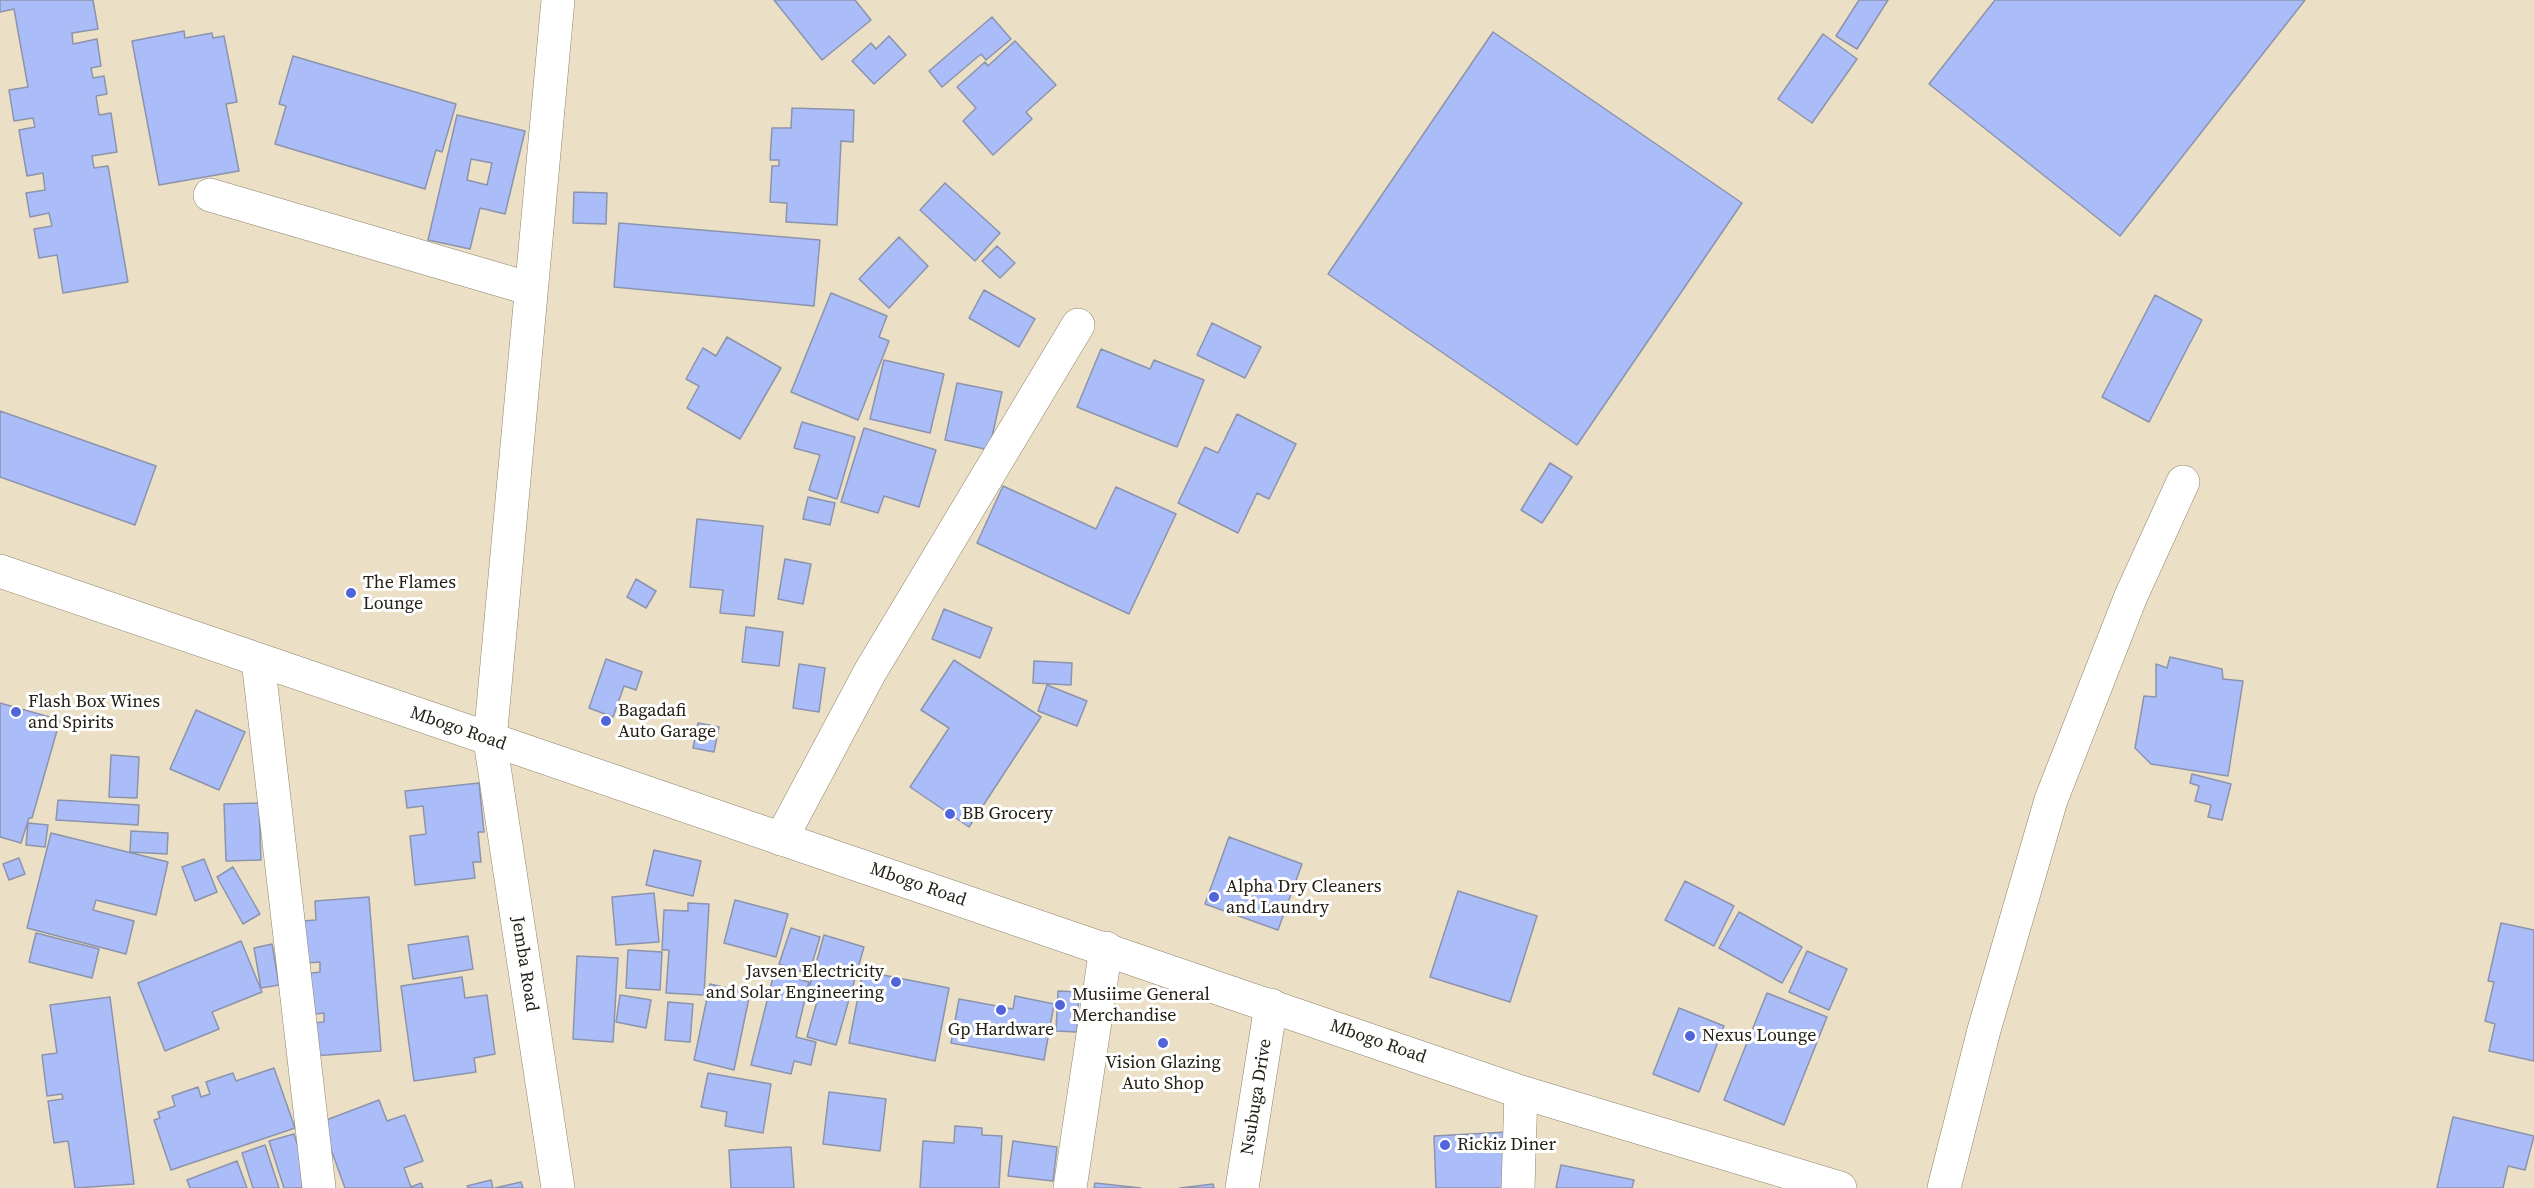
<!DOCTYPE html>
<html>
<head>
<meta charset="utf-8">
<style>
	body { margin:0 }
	canvas { display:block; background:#ebe0c5 }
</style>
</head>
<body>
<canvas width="2534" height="1188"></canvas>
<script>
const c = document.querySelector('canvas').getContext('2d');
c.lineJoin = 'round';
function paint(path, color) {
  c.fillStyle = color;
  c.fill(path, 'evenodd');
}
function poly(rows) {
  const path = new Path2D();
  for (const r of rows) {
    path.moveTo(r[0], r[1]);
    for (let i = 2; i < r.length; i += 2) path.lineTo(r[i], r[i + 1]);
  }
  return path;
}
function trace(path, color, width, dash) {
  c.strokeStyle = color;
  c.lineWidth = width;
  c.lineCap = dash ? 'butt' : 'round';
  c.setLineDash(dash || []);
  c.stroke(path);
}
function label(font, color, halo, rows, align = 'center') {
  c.font = font + ' "Source Serif 4",serif';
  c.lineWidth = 6;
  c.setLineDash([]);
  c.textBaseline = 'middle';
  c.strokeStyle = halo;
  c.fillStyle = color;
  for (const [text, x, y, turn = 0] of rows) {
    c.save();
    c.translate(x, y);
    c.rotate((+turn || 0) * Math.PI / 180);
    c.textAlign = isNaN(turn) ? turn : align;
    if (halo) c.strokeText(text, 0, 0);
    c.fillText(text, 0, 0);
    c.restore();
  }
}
const building = poly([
	[0,0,93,0,98,29,72,33,73,44,97,39,101,66,91,68,93,78,104,76,107,94,96,96,99,115,111,113,117,152,92,156,94,168,108,166,128,282,63,293,57,255,39,258,34,229,52,226,49,213,30,217,26,193,45,190,43,173,27,176,19,130,35,127,33,118,14,121,9,90,28,87,14,9,0,12,0,0],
	[774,0,855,0,871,20,822,60,774,0],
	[1859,0,1888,0,1857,49,1836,36,1859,0],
	[1995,0,2305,0,2120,236,1929,84,1995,0],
	[992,17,1011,39,986,60,981,54,942,87,929,71,992,17],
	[184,31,185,38,212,33,213,38,224,36,237,102,226,104,239,171,159,185,132,41,184,31],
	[1493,32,1742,203,1577,445,1328,274,1493,32],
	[1823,34,1857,59,1812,123,1778,99,1823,34],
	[889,36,906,55,874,84,852,61,871,43,876,49,889,36],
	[1015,41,1056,85,1026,112,1032,119,993,155,963,121,976,108,957,87,985,62,988,66,1015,41],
	[293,56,456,104,442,152,436,150,425,189,275,144,286,106,279,104,293,56],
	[792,108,854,110,853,142,841,141,837,225,786,222,787,203,770,202,772,166,779,166,779,160,770,160,772,128,791,128,792,108],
	[457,115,525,131,505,214,480,208,470,249,428,240,457,115],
	[471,159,492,163,487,185,467,180,471,159],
	[945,183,1000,233,975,261,920,210,945,183],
	[574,192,607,193,606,224,573,223,574,192],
	[619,223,820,240,814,306,614,287,619,223],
	[899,237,928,266,889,308,859,279,899,237],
	[997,246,1015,263,1000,278,982,261,997,246],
	[984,290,1035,319,1019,347,969,318,984,290],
	[831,293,887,316,879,337,889,341,858,420,791,392,831,293],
	[2155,295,2202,320,2149,422,2102,397,2155,295],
	[1212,323,1261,347,1245,378,1197,355,1212,323],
	[727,337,781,368,740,439,687,408,699,386,686,379,703,348,716,356,727,337],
	[1101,349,1150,369,1154,360,1204,380,1177,447,1077,407,1101,349],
	[884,360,944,374,930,433,870,419,884,360],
	[957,383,1002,392,989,450,945,440,957,383],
	[0,411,156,466,135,525,0,477,0,411],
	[1237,414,1296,444,1269,499,1257,493,1238,533,1178,503,1205,447,1218,453,1237,414],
	[802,422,855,437,837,499,809,490,820,455,794,448,802,422],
	[864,428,936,450,919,507,884,496,878,513,841,502,864,428],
	[1550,463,1572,477,1542,523,1521,510,1550,463],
	[1003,486,1096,529,1116,487,1176,514,1129,614,977,543,1003,486],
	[808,497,835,503,830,525,803,519,808,497],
	[697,519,763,526,754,616,720,613,723,590,690,587,697,519],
	[785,559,811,564,803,604,778,599,785,559],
	[636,579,656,591,646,608,627,597,636,579],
	[944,609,992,628,980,658,932,639,944,609],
	[746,627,783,632,779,666,742,662,746,627],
	[2170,657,2222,669,2223,679,2243,681,2228,776,2151,764,2135,748,2144,696,2156,697,2156,664,2167,668,2170,657],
	[606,659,642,672,636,690,624,686,613,717,589,708,606,659],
	[954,660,1041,717,969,827,910,787,949,728,921,710,954,660],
	[1034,661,1072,663,1071,685,1033,683,1034,661],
	[799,664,825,668,819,712,793,708,799,664],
	[1047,685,1087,701,1077,726,1038,711,1047,685],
	[0,703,60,720,32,818,29,818,21,843,0,837,0,703],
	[196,710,245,732,219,790,170,769,196,710],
	[698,723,719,727,714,752,693,748,698,723],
	[111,755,139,757,137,798,109,797,111,755],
	[2192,774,2231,784,2222,820,2208,817,2211,805,2195,801,2199,786,2190,783,2192,774],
	[479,783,484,832,478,832,481,862,473,862,475,878,415,885,410,836,426,834,423,806,407,808,405,791,479,783],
	[58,800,139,805,138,825,56,820,58,800],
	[259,803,261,860,226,861,224,804,259,803],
	[28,823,48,825,45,847,26,845,28,823],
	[131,831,168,833,167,854,130,852,131,831],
	[51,833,168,862,156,915,96,900,93,910,134,921,126,954,27,928,51,833],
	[1229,837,1302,864,1278,930,1205,904,1229,837],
	[654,850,701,861,693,896,646,885,654,850],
	[19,858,25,874,9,880,3,864,19,858],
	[204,859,217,892,195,901,182,867,204,859],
	[233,867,260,914,243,924,217,877,233,867],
	[1685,881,1734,906,1714,946,1665,920,1685,881],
	[1458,891,1537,916,1510,1002,1430,977,1458,891],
	[654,893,659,942,616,945,612,897,654,893],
	[369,897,381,1051,313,1056,311,1023,324,1022,324,1013,308,1015,305,974,320,972,320,962,306,963,303,921,316,920,315,901,369,897],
	[735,900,788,914,776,957,724,943,735,900],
	[688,903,709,904,704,995,666,993,669,950,662,950,664,910,688,911,688,903],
	[1739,912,1802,947,1782,983,1719,948,1739,912],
	[2501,923,2534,930,2534,1061,2489,1051,2495,1024,2485,1021,2494,982,2488,981,2501,923],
	[791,928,820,937,809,974,779,964,791,928],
	[36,933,99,949,92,978,29,962,36,933],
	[824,935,864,947,836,1045,807,1037,820,991,809,988,824,935],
	[468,936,473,969,413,979,408,945,468,936],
	[241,941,262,992,212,1012,219,1029,165,1051,138,983,241,941],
	[272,944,279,985,261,988,254,948,272,944],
	[628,950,662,952,660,990,626,988,628,950],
	[1807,951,1847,969,1829,1010,1789,992,1807,951],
	[577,956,618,958,613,1042,573,1039,577,956],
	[863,971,949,988,935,1061,849,1043,863,971],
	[774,973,809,982,796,1037,816,1042,811,1065,794,1061,791,1074,751,1065,774,973],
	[462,977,465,998,487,995,495,1054,474,1058,476,1072,414,1081,401,986,462,977],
	[710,984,750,993,734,1070,694,1060,710,984],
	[1058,991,1079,992,1077,1032,1056,1031,1058,991],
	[1767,993,1827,1017,1784,1125,1724,1100,1767,993],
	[620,995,651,1000,646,1028,616,1022,620,995],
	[1015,996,1054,1004,1044,1060,951,1043,959,999,1013,1009,1015,996],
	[110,997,134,1184,75,1188,68,1141,54,1143,48,1101,63,1099,62,1094,47,1096,42,1055,57,1053,50,1005,110,997],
	[668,1002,693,1004,690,1042,665,1040,668,1002],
	[1679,1008,1724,1026,1699,1092,1653,1074,1679,1008],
	[274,1068,295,1128,171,1170,154,1120,160,1118,158,1112,175,1106,172,1096,198,1087,201,1097,210,1094,206,1082,233,1073,236,1081,274,1068],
	[708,1073,771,1084,763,1133,725,1126,727,1112,701,1107,708,1073],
	[829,1092,886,1099,880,1151,823,1144,829,1092],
	[379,1100,387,1121,405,1115,423,1161,404,1168,411,1187,421,1183,423,1188,345,1188,321,1122,379,1100],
	[2453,1117,2534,1136,2525,1170,2508,1166,2503,1188,2437,1188,2453,1117],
	[955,1126,982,1128,982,1135,1002,1136,999,1188,920,1188,923,1141,954,1143,955,1126],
	[1507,1132,1509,1188,1436,1188,1434,1136,1507,1132],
	[294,1134,311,1188,284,1188,269,1141,294,1134],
	[1013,1141,1057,1147,1053,1181,1008,1176,1013,1141],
	[265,1145,279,1188,253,1188,242,1153,265,1145],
	[791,1147,794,1188,731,1188,729,1150,791,1147],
	[237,1161,247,1188,190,1188,187,1180,237,1161],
	[1561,1165,1634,1180,1632,1188,1556,1188,1561,1165],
	[491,1180,493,1188,468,1188,467,1186,491,1180],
	[521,1182,523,1188,495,1188,521,1182],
	[1095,1183,1141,1188,1094,1188,1095,1183],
	[1213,1184,1214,1188,1180,1188,1213,1184]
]);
paint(building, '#abbdf9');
trace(building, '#8c93ac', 1.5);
const minor = poly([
	[210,195,531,289],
	[258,660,319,1188],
	[781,839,870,672,1078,325],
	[558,1188,490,740,558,0],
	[1070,1188,1106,948],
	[1242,1188,1271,1005],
	[1518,1188,1521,1092],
	[1944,1188,1984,1030,2051,800,2131,596,2183,482]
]);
const secondary = poly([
	[0,571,1521,1092,1840,1188]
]);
trace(minor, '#8e836b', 34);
trace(secondary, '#8e836b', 34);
trace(minor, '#fff', 33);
trace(secondary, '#fff', 33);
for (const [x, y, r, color] of [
	[351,593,6,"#5065da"],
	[16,712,6,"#5065da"],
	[606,721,6,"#5065da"],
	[950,814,6,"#5065da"],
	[1214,897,6,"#5065da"],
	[896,982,6,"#5065da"],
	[1060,1005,6,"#5065da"],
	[1001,1010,6,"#5065da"],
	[1690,1036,6,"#5065da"],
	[1163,1043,6,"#5065da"],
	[1445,1145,6,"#5065da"]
]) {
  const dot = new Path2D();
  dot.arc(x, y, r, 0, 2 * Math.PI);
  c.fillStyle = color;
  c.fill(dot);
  trace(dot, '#fff', 2);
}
label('18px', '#242016', '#fff', [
	["The Flames",363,583],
	["Lounge",363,604],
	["Flash Box Wines",28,702],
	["and Spirits",28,723],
	["Bagadafi",618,711],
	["Auto Garage",618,732],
	["BB Grocery",962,814],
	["Alpha Dry Cleaners",1226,887],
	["and Laundry",1226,908],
	["Javsen Electricity",884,972,"right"],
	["and Solar Engineering",884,993,"right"],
	["Musiime General",1072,995],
	["Merchandise",1072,1016],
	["Gp Hardware",1001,1030,"center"],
	["Nexus Lounge",1702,1036],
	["Vision Glazing",1163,1063,"center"],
	["Auto Shop",1163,1084,"center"],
	["Rickiz Diner",1457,1145]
], 'left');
label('18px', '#242016', '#fff', [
	["Mbogo Road",458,729,19],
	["Mbogo Road",918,885,19],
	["Jemba Road",524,964,81],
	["Mbogo Road",1378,1042,19],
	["Nsubuga Drive",1257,1097,-81]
]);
</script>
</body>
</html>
